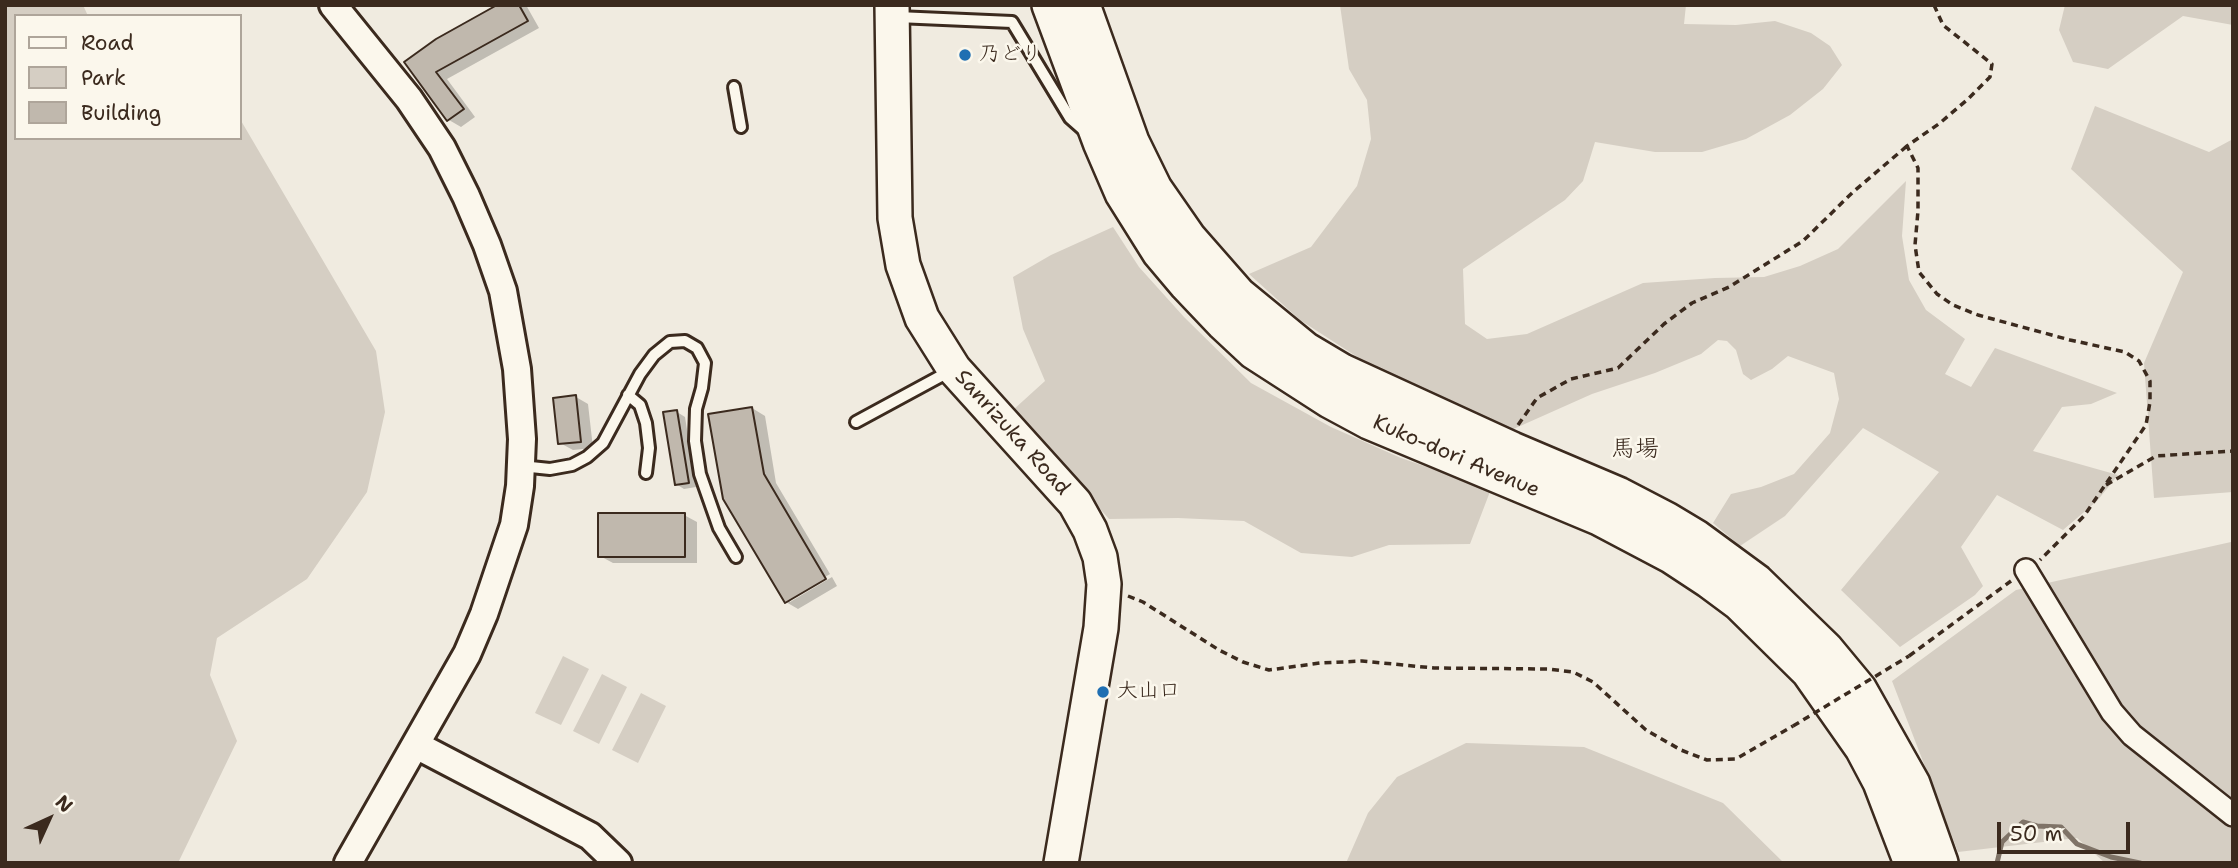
<!DOCTYPE html>
<html>
<head>
<meta charset="utf-8">
<style>
	body { margin:0 }
	#map { position:relative; width:2238px; height:868px; overflow:hidden; background:#f0ebe0; font-family:"Shantell Sans",sans-serif }
	canvas { display:block }
	.frame { position:absolute; inset:0; border:7px solid #3b2a1e; pointer-events:none }
	.legend { position:absolute; left:14px; top:14px; width:228px; height:126px; box-sizing:border-box; background:#fbf7ec; border:2px solid #aea59a; margin:0; padding:9px 12px; list-style:none; font-size:21px; color:#3b2a1e }
	.legend li { display:flex; align-items:center; gap:14px; height:35px }
	.legend b { width:35px; border:2px solid #aea59a }
	.north { position:absolute; left:14px; top:784px; width:70px; height:70px; -webkit-text-stroke:5px #fbf7ec; paint-order:stroke; rotate:45deg; font-size:19px; font-weight:700; line-height:28px; text-align:center; color:#3b2a1e }
	.north::after { content:''; display:block; margin:auto; width:24px; height:32px; background:#3b2a1e; clip-path:polygon(50% 0,100% 100%,50% 72%,0 100%) }
	.scale { position:absolute; left:1997px; top:822px; width:133px; height:32px; box-sizing:border-box; border:4px solid #3b2a1e; border-top:0; padding-left:9px; font-size:21px; line-height:24px; white-space:nowrap; color:#3b2a1e; -webkit-text-stroke:5px #fbf7ec; paint-order:stroke }
</style>
</head>
<body>
<div id="map">
<canvas width="2238" height="868"></canvas>
<div class="frame"></div>
<ul class="legend">
<li><b style="height:9px;background:#fbf7ec"></b>Road</li>
<li><b style="height:19px;background:#d5cec3"></b>Park</li>
<li><b style="height:19px;background:#c0b8ad"></b>Building</li>
</ul>
<div class="north">N</div>
<div class="scale">50 m</div>
</div>
<script>
const c = document.querySelector('canvas').getContext('2d');
c.lineJoin = 'round';
function paint(path, color) {
  c.fillStyle = color;
  c.fill(path, 'evenodd');
}
function poly(rows) {
  const path = new Path2D();
  for (const r of rows) {
    path.moveTo(r[0], r[1]);
    for (let i = 2; i < r.length; i += 2) path.lineTo(r[i], r[i + 1]);
  }
  return path;
}
function trace(path, color, width, dash) {
  c.strokeStyle = color;
  c.lineWidth = width;
  c.lineCap = dash ? 'butt' : 'round';
  c.setLineDash(dash || []);
  c.stroke(path);
}
function label(font, color, halo, rows, align = 'center') {
  c.font = font + ' "Shantell Sans","Klee One",sans-serif';
  c.lineWidth = 5;
  c.setLineDash([]);
  c.textBaseline = 'middle';
  c.strokeStyle = halo;
  c.fillStyle = color;
  for (const [text, x, y, turn = 0] of rows) {
    c.save();
    c.translate(x, y);
    c.rotate((+turn || 0) * Math.PI / 180);
    c.textAlign = isNaN(turn) ? turn : align;
    if (halo) c.strokeText(text, 0, 0);
    c.fillText(text, 0, 0);
    c.restore();
  }
}
paint(poly([
	[5,5,83,5,88,16,16,16,16,138,240,138,240,119,376,351,385,412,367,492,307,579,217,638,210,675,237,741,178,863,5,863],
	[1340,5,1686,5,1684,24,1736,25,1775,21,1811,33,1830,46,1842,65,1823,89,1790,115,1746,139,1702,152,1655,152,1595,142,1583,181,1565,200,1463,269,1465,324,1487,339,1527,334,1643,283,1715,278,1764,277,1800,266,1838,249,1906,181,1902,236,1909,280,1926,310,1965,339,1945,374,1971,387,1995,348,2117,393,2091,404,2062,407,2033,451,2118,475,2097,501,2063,530,1997,495,1961,547,1983,586,1975,595,1900,647,1841,590,1939,472,1863,428,1785,516,1740,546,1713,523,1731,494,1761,487,1794,474,1830,433,1839,399,1834,373,1788,356,1772,369,1751,380,1743,374,1736,350,1727,341,1718,340,1701,354,1655,373,1592,394,1509,431,1362,360,1300,320,1249,274,1311,247,1357,186,1371,139,1367,100,1349,69],
	[2065,5,2233,5,2233,25,2183,16,2108,69,2073,62,2059,30],
	[2095,106,2209,152,2233,139,2233,492,2154,498,2144,363,2183,272,2071,169],
	[1113,227,1139,267,1184,317,1251,383,1331,427,1401,458,1491,489,1470,544,1389,545,1352,557,1301,553,1244,521,1178,518,1109,519,1013,410,1045,381,1023,329,1013,277,1051,255],
	[2231,542,2233,545,2233,863,2105,863,2077,838,1958,852,1892,681,2016,590],
	[563,656,589,669,561,725,535,713],
	[602,674,627,687,599,744,573,731],
	[641,693,666,706,638,763,612,750],
	[1466,743,1584,747,1723,803,1784,863,1346,863,1368,813,1397,777]
]), '#d5cec3');
paint(poly([
	[500,5,526,5,539,28,447,79,475,117,461,127,449,120,406,63],
	[576,397,588,404,593,448,573,450,560,443],
	[752,408,765,416,776,483,830,574,790,598,790,602,832,577,837,586,798,609,786,602],
	[677,412,685,417,696,487,684,489,676,484],
	[684,515,697,522,697,563,613,563,600,556]
]), '#0003');
trace(poly([
	[1997,863,2002,842,2023,822,2037,826,2061,827,2077,844,2111,857,2140,863]
]), '#7f7367', 5);
const building = poly([
	[497,5,519,5,528,21,436,72,464,109,447,121,404,62,436,39,497,5],
	[576,395,581,442,558,444,553,398,576,395],
	[752,407,764,474,826,579,785,603,723,499,708,414,752,407],
	[677,410,689,483,675,485,663,412,677,410],
	[598,513,685,513,685,557,598,557,598,513]
]);
paint(building, '#c0b8ad');
trace(building, '#3b2a1e', 2);
const service = poly([
	[897,17,1012,22,1070,118,1087,133],
	[734,87,741,127],
	[628,395,640,405,646,423,649,448,646,473],
	[856,422,952,370],
	[521,466,550,469,572,465,587,457,603,443,640,374,654,355,670,342,685,341,697,348,705,363,702,388,696,409,695,441,700,474,719,528,736,557]
]);
const minor = poly([
	[2026,570,2112,712,2132,735,2233,815]
]);
const tertiary = poly([
	[333,5,409,99,442,148,466,196,487,245,503,291,517,369,522,439,520,486,514,525,484,614,467,654,348,863],
	[416,745,590,836,618,863]
]);
const primary = poly([
	[892,5,895,218,903,265,922,318,954,369,1075,503,1090,530,1100,557,1104,584,1101,628,1061,863]
]);
const trunk = poly([
	[1050,5,1101,142,1123,193,1160,252,1187,284,1224,323,1254,351,1330,400,1369,421,1599,517,1671,555,1709,580,1740,603,1809,671,1863,748,1881,782,1912,863],
	[1082,5,1131,142,1154,189,1188,238,1238,295,1305,350,1342,372,1512,450,1618,495,1666,520,1696,538,1756,582,1825,649,1859,690,1912,784,1940,863]
]);
trace(service, '#3b2a1e', 16);
trace(minor, '#3b2a1e', 26);
trace(tertiary, '#3b2a1e', 32);
trace(primary, '#3b2a1e', 38);
trace(trunk, '#3b2a1e', 40);
trace(poly([
	[1934,5,1943,25,1992,64,1990,77,1968,99,1940,123,1907,146,1918,168,1918,211,1915,245,1919,272,1937,294,1953,305,1978,315,2070,340,2125,352,2139,361,2150,381,2150,402,2146,425,2084,516,2040,560],
	[1518,425,1537,398,1571,379,1618,368,1664,324,1692,303,1729,287,1803,241,1853,192,1907,146],
	[2106,485,2156,456,2233,451],
	[1128,596,1143,602,1219,650,1243,662,1269,670,1320,663,1362,661,1434,668,1548,669,1573,672,1593,682,1646,730,1681,750,1707,760,1736,759,1793,726],
	[1909,656,2011,581]
]), '#3b2a1e', 3.5, [7, 5]);
trace(service, '#fbf7ec', 10);
trace(minor, '#fbf7ec', 21);
trace(tertiary, '#fbf7ec', 26);
trace(primary, '#fbf7ec', 33);
trace(trunk, '#fbf7ec', 35);
trace(poly([
	[1793,726,1909,656]
]), '#3b2a1e', 3.5, [7, 5]);
for (const [x, y, r, color] of [
	[965,55,7,"#1f6fb2"],
	[1103,692,7,"#1f6fb2"]
]) {
  const dot = new Path2D();
  dot.arc(x, y, r, 0, 2 * Math.PI);
  c.fillStyle = color;
  c.fill(dot);
  trace(dot, '#fbf7ec', 2.5);
}
label('21px', '#3b2a1e', '#fbf7ec', [
	["乃どり",979,55],
	["大山口",1117,692]
], 'left');
label('21px', '#3b2a1e', '#fbf7ec', [
	["Sanrizuka Road",1012,433,48],
	["Kuko-dori Avenue",1456,457,23]
]);
label('24px', '#3b2a1e', '#fbf7ec', [
	["馬場",1635,450]
]);
</script>
</body>
</html>
